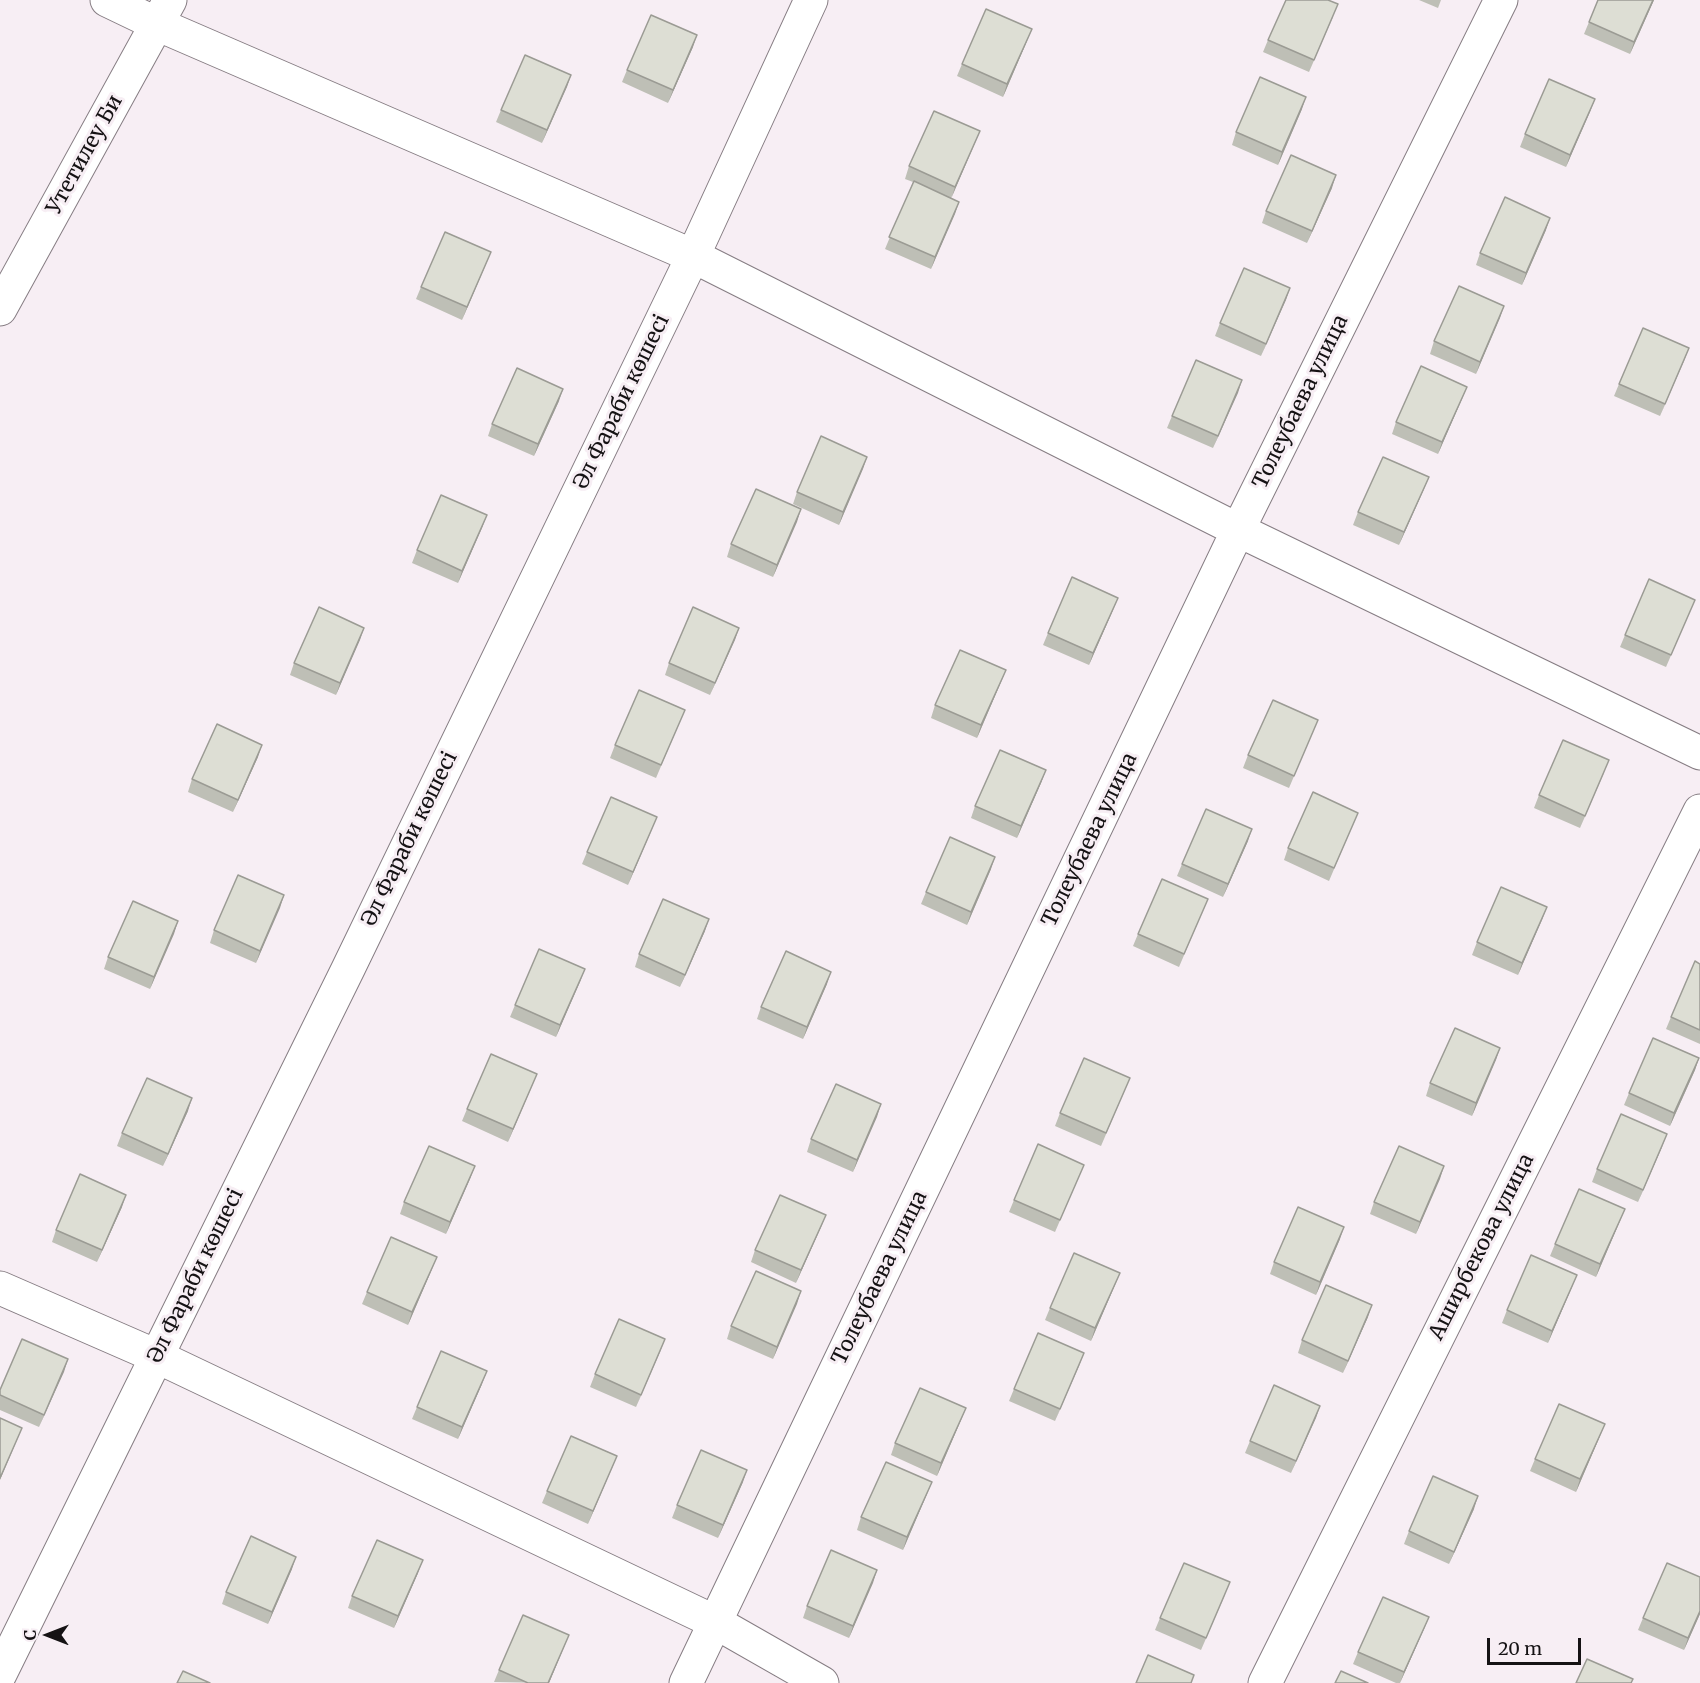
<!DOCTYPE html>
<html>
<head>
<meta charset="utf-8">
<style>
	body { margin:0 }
	#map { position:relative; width:1700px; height:1683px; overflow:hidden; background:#f7eef4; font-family:Merriweather,serif }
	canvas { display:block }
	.north { position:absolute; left:18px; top:1605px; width:60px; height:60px; -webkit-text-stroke:4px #f7eef4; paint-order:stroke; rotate:270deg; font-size:16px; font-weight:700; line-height:24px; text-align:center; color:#151214 }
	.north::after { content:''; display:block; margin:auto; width:21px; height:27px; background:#151214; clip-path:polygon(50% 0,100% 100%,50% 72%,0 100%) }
	.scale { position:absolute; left:1487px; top:1638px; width:94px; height:27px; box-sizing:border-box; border:3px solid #151214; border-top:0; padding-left:8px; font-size:18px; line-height:21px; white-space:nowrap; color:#151214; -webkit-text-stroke:4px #f7eef4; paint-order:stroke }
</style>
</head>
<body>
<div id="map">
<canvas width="1700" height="1683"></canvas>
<div class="north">С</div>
<div class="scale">20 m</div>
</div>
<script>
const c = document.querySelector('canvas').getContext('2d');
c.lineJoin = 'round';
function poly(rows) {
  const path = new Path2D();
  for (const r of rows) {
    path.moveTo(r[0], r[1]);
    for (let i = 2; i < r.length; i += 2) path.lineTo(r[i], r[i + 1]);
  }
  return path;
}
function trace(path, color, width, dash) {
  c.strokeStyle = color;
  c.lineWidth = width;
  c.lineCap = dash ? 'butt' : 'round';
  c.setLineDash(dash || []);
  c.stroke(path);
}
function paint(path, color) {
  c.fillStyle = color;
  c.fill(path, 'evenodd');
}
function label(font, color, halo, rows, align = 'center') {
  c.font = font + ' Merriweather,serif';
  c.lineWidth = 6;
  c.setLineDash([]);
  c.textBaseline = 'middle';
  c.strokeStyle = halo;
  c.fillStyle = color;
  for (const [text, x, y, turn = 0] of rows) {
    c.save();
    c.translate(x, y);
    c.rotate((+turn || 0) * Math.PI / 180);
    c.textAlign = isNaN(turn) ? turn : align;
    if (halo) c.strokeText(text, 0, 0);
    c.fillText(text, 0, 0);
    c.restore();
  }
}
const minor = poly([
	[107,0,157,24,693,256,1238,530,1700,753],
	[0,309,170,0],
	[0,1288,156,1356,715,1622,822,1683],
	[0,1674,348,969,693,256,811,0],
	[686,1683,1238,530,1501,0],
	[1265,1683,1700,811]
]);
trace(minor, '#867d83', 35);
trace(minor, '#fff', 33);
paint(poly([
	[1419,0,1441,0,1438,8],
	[1654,0,1630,54,1584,34,1589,22],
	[1333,17,1309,72,1263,52,1268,40],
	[1027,41,1003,97,957,76,962,64],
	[693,47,668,103,622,82,627,70],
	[571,75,542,143,496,122,501,110],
	[1595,99,1566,167,1520,147,1525,134],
	[1302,109,1278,165,1232,145,1236,132],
	[980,131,951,198,959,202,931,269,885,249,913,182,905,179,909,166],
	[1332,188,1307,243,1262,223,1266,211],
	[1546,230,1522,285,1476,265,1480,253],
	[486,264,462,320,416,299,421,287],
	[1290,288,1261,356,1215,336,1220,323],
	[1504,306,1476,374,1430,354,1434,341],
	[1689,348,1660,416,1614,396,1619,384],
	[1242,380,1213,448,1167,428,1172,416],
	[1467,387,1438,454,1392,434,1396,422],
	[559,401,534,456,488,436,492,424],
	[867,457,839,525,793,504,797,492],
	[1424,489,1399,545,1353,525,1358,512],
	[801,509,773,577,727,557,731,544],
	[487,515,458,583,412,563,417,550],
	[1695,600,1666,667,1620,647,1625,635],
	[1113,610,1089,665,1043,645,1048,633],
	[364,628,336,695,290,675,294,663],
	[739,628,710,695,665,675,669,663],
	[1006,670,1001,682,977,738,931,718,935,705],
	[685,710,656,778,610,758,615,745],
	[1318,720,1289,788,1243,768,1248,755],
	[258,757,233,812,188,792,192,779],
	[1046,770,1041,783,1017,838,971,818,975,806],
	[1604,773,1580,828,1534,808,1539,795],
	[1358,813,1329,881,1284,860,1288,848],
	[652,829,628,885,582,864,587,852],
	[1248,841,1223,897,1177,876,1182,864],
	[991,869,967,925,921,904,926,892],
	[284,895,256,963,210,943,214,930],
	[1208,899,1179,967,1133,946,1138,934],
	[1547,907,1518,975,1472,955,1477,942],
	[178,921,150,989,104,969,108,957],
	[705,931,680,987,635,967,639,954],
	[1700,964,1700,1044,1666,1029,1671,1017],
	[585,969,556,1037,510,1017,515,1005],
	[827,984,803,1039,757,1019,761,1007],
	[1500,1048,1472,1116,1426,1096,1430,1083],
	[1699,1058,1695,1070,1670,1126,1624,1105,1629,1093],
	[537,1074,508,1142,462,1121,467,1109],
	[1125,1090,1101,1146,1055,1126,1060,1113],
	[881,1104,853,1172,807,1152,811,1139],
	[188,1111,163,1166,117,1146,122,1133],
	[1662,1147,1638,1202,1592,1182,1597,1169],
	[1084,1165,1055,1232,1009,1212,1014,1200],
	[475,1166,446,1234,400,1214,404,1202],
	[1444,1166,1416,1234,1370,1214,1374,1202],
	[122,1207,97,1262,52,1242,56,1230],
	[1625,1209,1596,1277,1550,1256,1555,1244],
	[826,1215,821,1227,796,1283,751,1262,755,1250],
	[1340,1239,1316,1295,1270,1274,1274,1262],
	[432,1269,408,1325,362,1304,367,1292],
	[1120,1273,1091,1341,1045,1320,1050,1308],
	[1577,1275,1548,1343,1502,1323,1507,1310],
	[801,1291,773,1359,727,1339,731,1326],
	[1368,1317,1343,1373,1298,1353,1302,1340],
	[665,1339,636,1407,590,1387,595,1374],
	[1084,1353,1055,1421,1009,1401,1014,1389],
	[68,1359,39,1427,0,1410,0,1390],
	[482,1384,458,1439,412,1419,417,1407],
	[1320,1406,1291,1473,1245,1453,1250,1441],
	[966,1408,961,1420,937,1476,891,1455,895,1443],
	[1600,1436,1576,1492,1530,1471,1535,1459],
	[617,1456,588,1524,542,1503,547,1491],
	[743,1482,718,1538,672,1518,677,1505],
	[927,1494,903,1550,857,1530,861,1517],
	[1474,1509,1449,1564,1404,1544,1409,1531],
	[292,1569,268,1624,222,1604,226,1592],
	[877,1570,849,1638,803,1618,807,1606],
	[418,1573,394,1628,348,1608,352,1596],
	[1225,1595,1201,1650,1155,1630,1160,1618],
	[1700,1614,1684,1650,1638,1630,1643,1618],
	[1429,1617,1424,1629,1400,1683,1396,1683,1353,1664,1358,1652],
	[569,1635,549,1683,494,1682,499,1670]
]), '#bebfb6');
paint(poly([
	[1653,0,1654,0,1630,54,1634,42],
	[1032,29,1027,41,1003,97,1007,84],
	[697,35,693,47,668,103,673,90],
	[571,75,567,87,542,143,547,130],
	[1306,97,1302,109,1278,165,1282,152],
	[1595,99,1590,112,1566,167,1570,155],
	[980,131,975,143,951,199,955,187],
	[1336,175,1332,188,1307,243,1312,231],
	[959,202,955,214,931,269,935,257],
	[1550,218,1546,230,1522,285,1526,273],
	[491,252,486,264,462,320,467,307],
	[1290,288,1286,300,1261,356,1266,344],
	[1504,306,1500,318,1476,374,1480,362],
	[1689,348,1684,361,1660,416,1665,404],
	[1242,380,1238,393,1213,448,1218,436],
	[1467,387,1462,399,1438,454,1442,442],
	[563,389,559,401,534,456,538,444],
	[867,457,863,469,839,525,843,512],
	[1429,477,1424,489,1399,545,1404,532],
	[801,509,797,522,773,577,777,565],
	[487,515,482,528,458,583,462,571],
	[1118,598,1113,610,1089,665,1093,653],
	[364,628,360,640,336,695,340,683],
	[739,628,735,640,710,695,715,683],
	[1006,670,1001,682,977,738,981,725],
	[262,745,258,757,233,812,238,800],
	[1046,770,1041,783,1017,838,1021,826],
	[657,817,652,829,628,885,633,872],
	[1252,829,1248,841,1223,897,1228,884],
	[995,857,991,869,967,925,971,912],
	[284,895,280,908,256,963,260,951],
	[1547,907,1542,920,1518,975,1522,963],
	[709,919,705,931,680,987,685,975],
	[178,921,174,934,150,989,154,977],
	[585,969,580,982,556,1037,560,1025],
	[831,972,827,984,803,1039,807,1027],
	[1500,1048,1496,1060,1472,1116,1476,1103],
	[1699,1058,1695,1070,1670,1126,1674,1113],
	[537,1074,532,1086,508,1142,513,1129],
	[192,1098,188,1111,163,1166,168,1154],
	[881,1104,877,1117,853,1172,857,1160],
	[1667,1134,1662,1147,1638,1202,1643,1190],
	[475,1166,470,1179,446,1234,450,1222],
	[1444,1166,1440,1179,1416,1234,1420,1222],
	[126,1195,122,1207,97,1262,102,1250],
	[1625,1209,1620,1221,1596,1277,1600,1264],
	[826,1215,821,1227,796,1283,801,1270],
	[1344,1227,1340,1239,1316,1295,1320,1282],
	[437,1257,432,1269,408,1325,412,1312],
	[1120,1273,1115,1285,1091,1341,1095,1328],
	[1577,1275,1572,1287,1548,1343,1552,1331],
	[801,1291,797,1304,773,1359,777,1347],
	[1372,1305,1368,1317,1343,1373,1348,1361],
	[665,1339,660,1352,636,1407,641,1395],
	[1084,1353,1079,1366,1055,1421,1060,1409],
	[68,1359,64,1372,39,1427,44,1415],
	[487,1371,482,1384,458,1439,462,1427],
	[1320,1406,1316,1418,1291,1473,1296,1461],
	[966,1408,961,1420,937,1476,941,1463],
	[1605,1424,1600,1436,1576,1492,1580,1479],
	[22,1428,17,1440,0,1480,0,1478],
	[617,1456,612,1468,588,1524,593,1511],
	[747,1470,743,1482,718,1538,723,1525],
	[932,1482,927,1494,903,1550,907,1537],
	[1478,1496,1474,1509,1449,1564,1454,1552],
	[296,1557,292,1569,268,1624,272,1612],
	[423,1560,418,1573,394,1628,398,1616],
	[877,1570,873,1583,849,1638,853,1626],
	[1700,1611,1700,1614,1684,1650,1688,1638],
	[1429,1617,1424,1629,1400,1683,1404,1672],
	[569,1635,549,1683,548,1683]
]), '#9b9b94');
const building = poly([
	[1286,0,1328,0,1338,4,1314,60,1268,40,1286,0],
	[1598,0,1653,0,1634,42,1589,22,1598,0],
	[986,9,1032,29,1007,84,962,64,986,9],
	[651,15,697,35,673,90,627,70,651,15],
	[525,55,571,75,547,130,501,110,525,55],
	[1260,77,1306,97,1282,152,1236,132,1260,77],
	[1549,79,1595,99,1570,155,1525,134,1549,79],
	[934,111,980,131,955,187,909,166,934,111],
	[1291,155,1336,175,1312,231,1266,211,1291,155],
	[914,181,959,202,935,257,889,237,914,181],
	[1505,197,1550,218,1526,273,1480,253,1505,197],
	[445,232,491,252,467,307,421,287,445,232],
	[1244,268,1290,288,1266,344,1220,323,1244,268],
	[1459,286,1504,306,1480,362,1434,341,1459,286],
	[1643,328,1689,348,1665,404,1619,384,1643,328],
	[1196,360,1242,380,1218,436,1172,416,1196,360],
	[1421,366,1467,387,1442,442,1396,422,1421,366],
	[517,368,563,389,538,444,492,424,517,368],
	[821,436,867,457,843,512,797,492,821,436],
	[1383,457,1429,477,1404,532,1358,512,1383,457],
	[756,489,801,509,777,565,731,544,756,489],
	[441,495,487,515,462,571,417,550,441,495],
	[1072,577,1118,598,1093,653,1048,633,1072,577],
	[1649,579,1695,600,1671,655,1625,635,1649,579],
	[319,607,364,628,340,683,294,663,319,607],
	[693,607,739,628,715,683,669,663,693,607],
	[960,650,1006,670,981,725,935,705,960,650],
	[639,690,685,710,661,765,615,745,639,690],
	[1273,700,1318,720,1294,776,1248,755,1273,700],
	[217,724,262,745,238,800,192,779,217,724],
	[1563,740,1609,760,1585,816,1539,795,1563,740],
	[1000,750,1046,770,1021,826,975,806,1000,750],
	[1313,792,1358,813,1334,868,1288,848,1313,792],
	[611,797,657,817,633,872,587,852,611,797],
	[1206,809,1252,829,1228,884,1182,864,1206,809],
	[950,837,995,857,971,912,926,892,950,837],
	[238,875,284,895,260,951,214,930,238,875],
	[1162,879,1208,899,1184,954,1138,934,1162,879],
	[1501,887,1547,907,1522,963,1477,942,1501,887],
	[663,899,709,919,685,975,639,954,663,899],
	[133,901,178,921,154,977,108,957,133,901],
	[539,949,585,969,560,1025,515,1005,539,949],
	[786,951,831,972,807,1027,761,1007,786,951],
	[1695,961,1700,964,1700,1030,1671,1017,1695,961],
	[1455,1028,1500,1048,1476,1103,1430,1083,1455,1028],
	[1653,1038,1699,1058,1674,1113,1629,1093,1653,1038],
	[491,1054,537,1074,513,1129,467,1109,491,1054],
	[1084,1058,1130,1078,1106,1133,1060,1113,1084,1058],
	[147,1078,192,1098,168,1154,122,1133,147,1078],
	[836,1084,881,1104,857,1160,811,1139,836,1084],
	[1621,1114,1667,1134,1643,1190,1597,1169,1621,1114],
	[1038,1144,1084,1165,1060,1220,1014,1200,1038,1144],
	[429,1146,475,1166,450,1222,404,1202,429,1146],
	[1399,1146,1444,1166,1420,1222,1374,1202,1399,1146],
	[80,1174,126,1195,102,1250,56,1230,80,1174],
	[1579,1189,1625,1209,1600,1264,1555,1244,1579,1189],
	[780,1195,826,1215,801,1270,755,1250,780,1195],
	[1298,1207,1344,1227,1320,1282,1274,1262,1298,1207],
	[391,1237,437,1257,412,1312,367,1292,391,1237],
	[1074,1253,1120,1273,1095,1328,1050,1308,1074,1253],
	[1531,1255,1577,1275,1552,1331,1507,1310,1531,1255],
	[756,1271,801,1291,777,1347,731,1326,756,1271],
	[1326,1285,1372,1305,1348,1361,1302,1340,1326,1285],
	[619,1319,665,1339,641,1395,595,1374,619,1319],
	[1038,1333,1084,1353,1060,1409,1014,1389,1038,1333],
	[22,1339,68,1359,44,1415,0,1395,0,1390,22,1339],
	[441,1351,487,1371,462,1427,417,1407,441,1351],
	[1274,1385,1320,1406,1296,1461,1250,1441,1274,1385],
	[920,1388,966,1408,941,1463,895,1443,920,1388],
	[1559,1404,1605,1424,1580,1479,1535,1459,1559,1404],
	[0,1418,22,1428,0,1478,0,1418],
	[571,1436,617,1456,593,1511,547,1491,571,1436],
	[701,1450,747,1470,723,1525,677,1505,701,1450],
	[886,1462,932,1482,907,1537,861,1517,886,1462],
	[1433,1476,1478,1496,1454,1552,1409,1531,1433,1476],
	[251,1536,296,1557,272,1612,226,1592,251,1536],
	[377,1540,423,1560,398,1616,352,1596,377,1540],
	[831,1550,877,1570,853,1626,807,1606,831,1550],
	[1184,1563,1230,1582,1206,1638,1160,1618,1184,1563],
	[1667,1563,1700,1577,1700,1611,1688,1638,1643,1618,1667,1563],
	[1383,1597,1429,1617,1404,1672,1358,1652,1383,1597],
	[523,1615,569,1635,548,1683,528,1683,499,1670,523,1615],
	[1148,1655,1194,1675,1191,1683,1136,1683,1148,1655],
	[1587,1659,1633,1679,1631,1683,1576,1683,1587,1659],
	[183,1671,210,1683,177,1683,183,1671],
	[1341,1671,1368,1683,1335,1683,1341,1671]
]);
paint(building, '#ddded4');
trace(building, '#9b9b94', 1.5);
label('21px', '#151214', '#f7eef4', [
	["Утетилеу Би",85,155,-61],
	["Әл Фараби көшесі",622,402,-64],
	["Толеубаева улица",1301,402,-64],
	["Әл Фараби көшесі",410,839,-64],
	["Толеубаева улица",1090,840,-64],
	["Аширбекова улица",1482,1247,-63],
	["Әл Фараби көшесі",196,1276,-64],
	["Толеубаева улица",880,1278,-64]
]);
</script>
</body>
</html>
